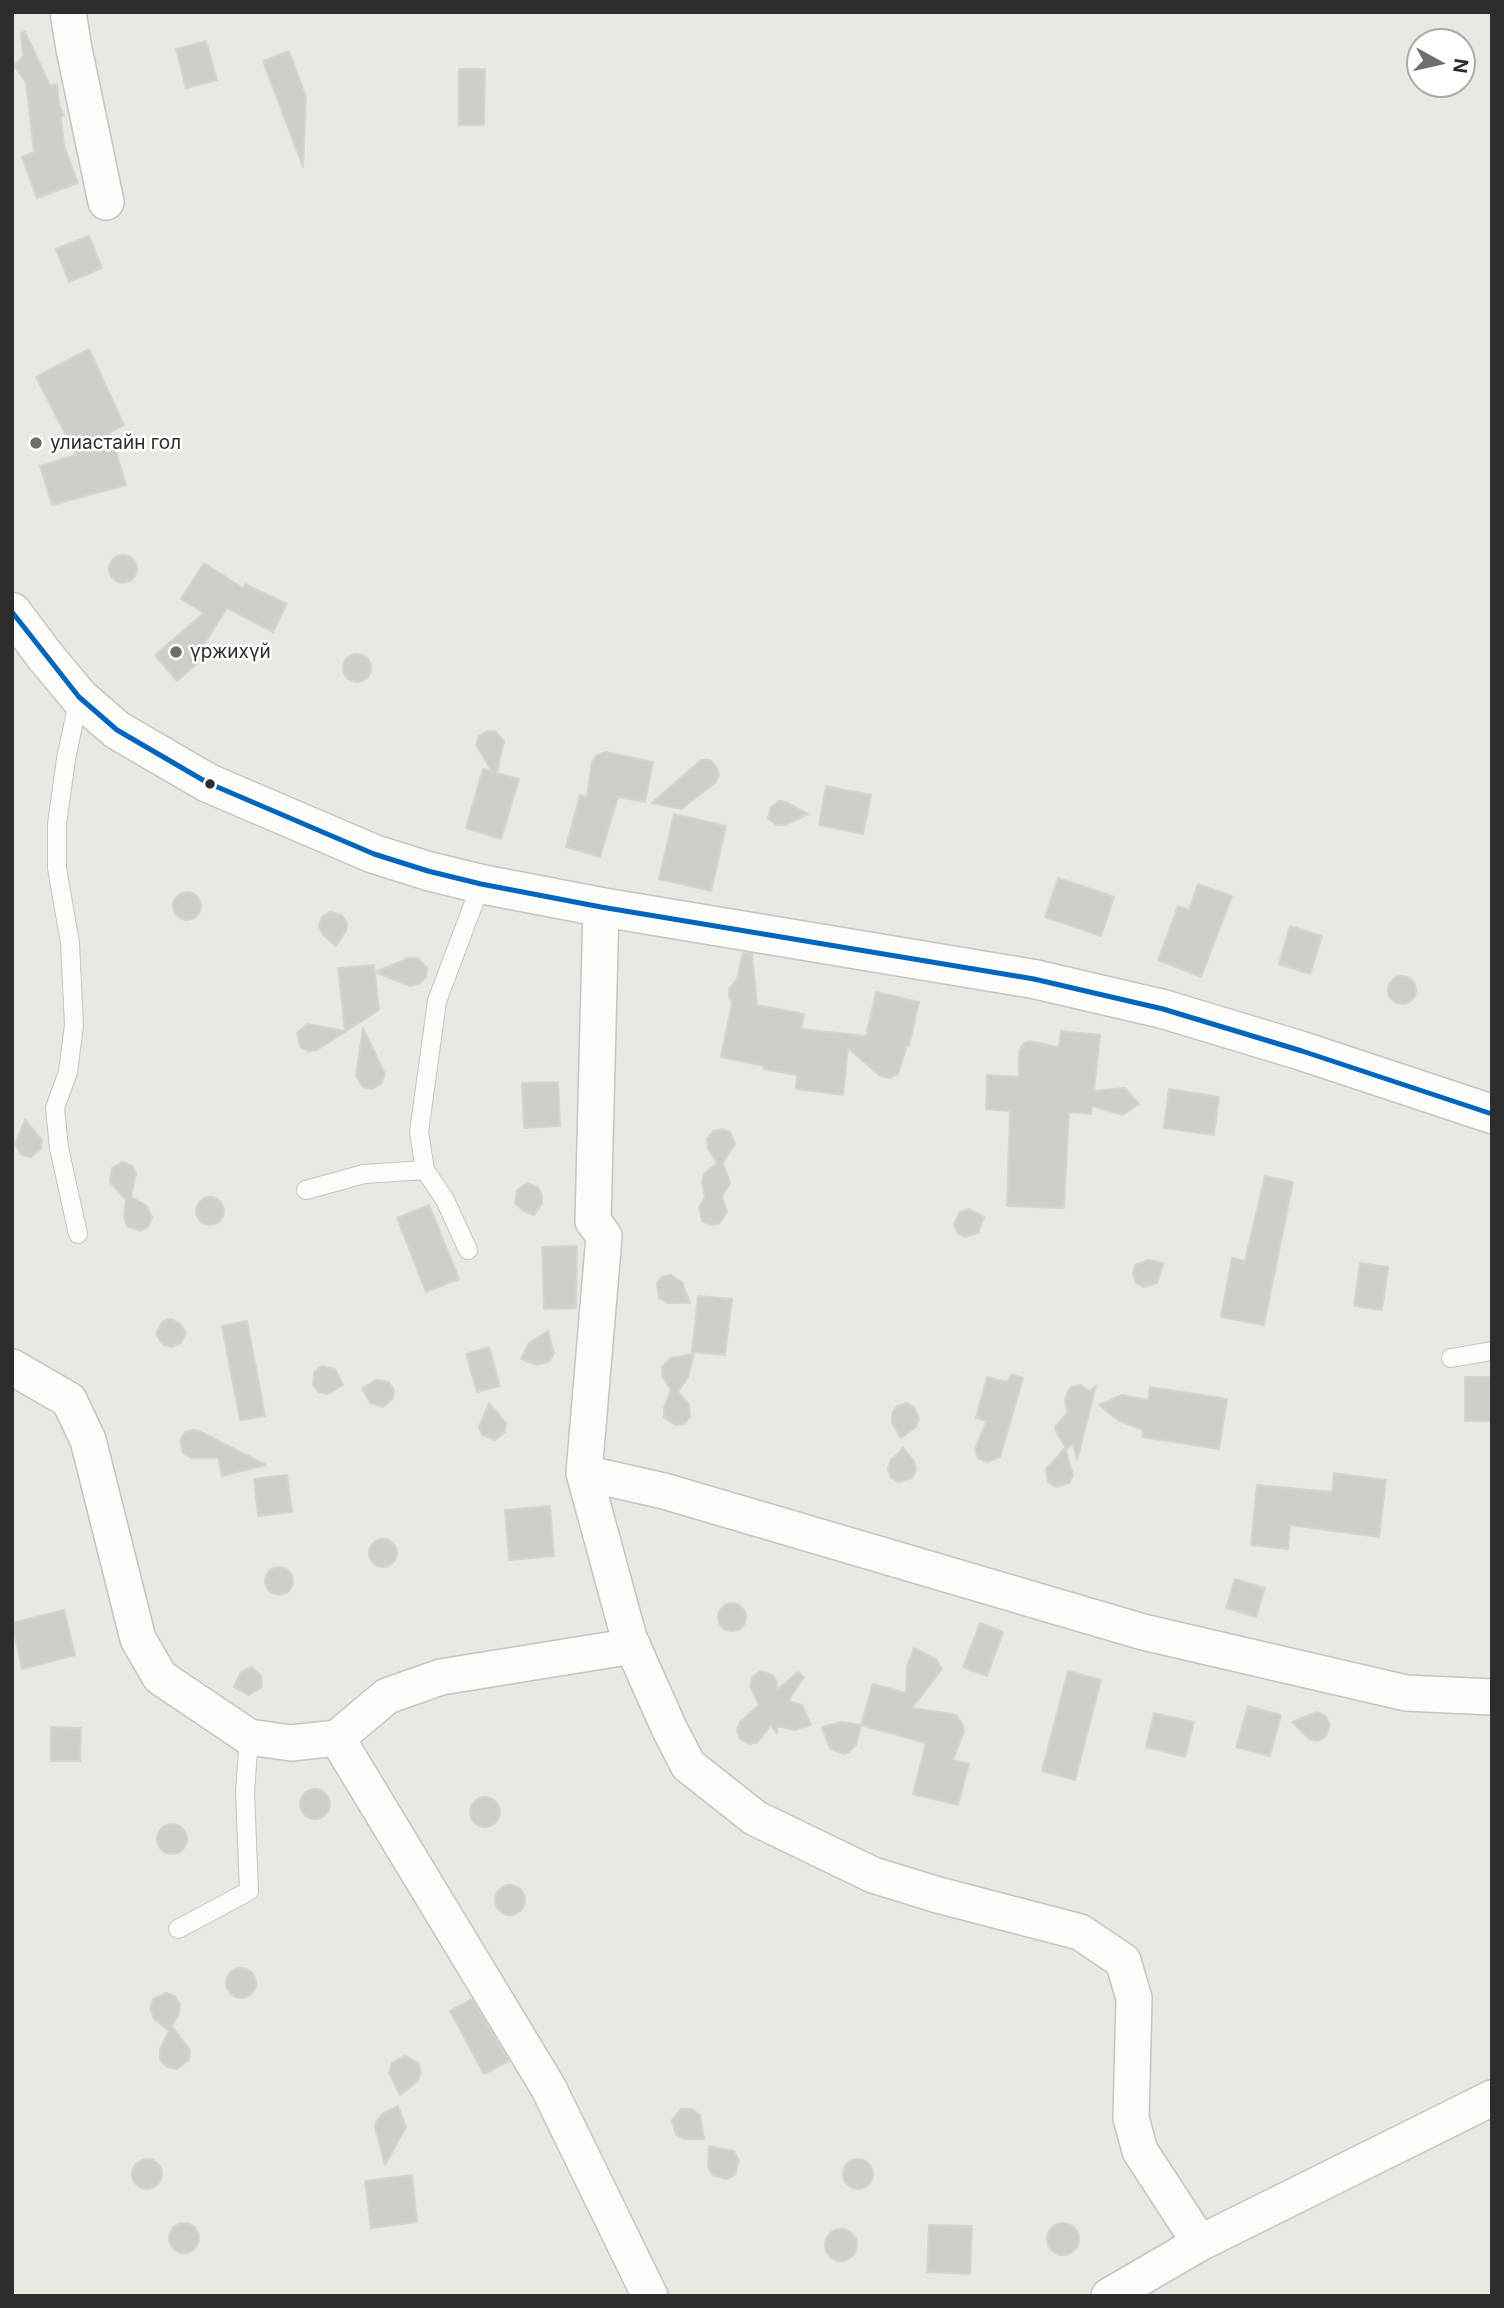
<!DOCTYPE html>
<html>
<head>
<meta charset="utf-8">
<style>
	body { margin:0 }
	#map { position:relative; width:1504px; height:2308px; overflow:hidden; background:#eae8e2; font-family:Inter,sans-serif }
	canvas { display:block }
	.frame { position:absolute; inset:0; border:14px solid #2d2d2d; pointer-events:none }
	.north { position:absolute; left:1406px; top:28px; width:70px; height:70px; box-sizing:border-box; background:#fff; border:2px solid #ababab; border-radius:50%; rotate:98deg; font-size:19px; font-weight:700; line-height:28px; text-align:center; color:#2d2d2d }
	.north::after { content:''; display:block; margin:auto; width:24px; height:32px; background:#6f6e6c; clip-path:polygon(50% 0,100% 100%,50% 72%,0 100%) }
</style>
</head>
<body>
<div id="map">
<canvas width="1504" height="2308"></canvas>
<div class="frame"></div>
<div class="north">N</div>
</div>
<script>
const c = document.querySelector('canvas').getContext('2d');
c.lineJoin = 'round';
function paint(path, color) {
  c.fillStyle = color;
  c.fill(path, 'evenodd');
}
function poly(rows) {
  const path = new Path2D();
  for (const r of rows) {
    if (r.length === 3) {
      path.moveTo(r[0] + r[2], r[1]);
      path.arc(r[0], r[1], r[2], 0, 2 * Math.PI);
      continue;
    }
    path.moveTo(r[0], r[1]);
    for (let i = 2; i < r.length; i += 2) path.lineTo(r[i], r[i + 1]);
  }
  return path;
}
function trace(path, color, width, dash) {
  c.strokeStyle = color;
  c.lineWidth = width;
  c.lineCap = dash ? 'butt' : 'round';
  c.setLineDash(dash || []);
  c.stroke(path);
}
function label(font, color, halo, rows, align = 'center') {
  c.font = font + ' Inter,sans-serif';
  c.lineWidth = 5;
  c.setLineDash([]);
  c.textBaseline = 'middle';
  c.strokeStyle = halo;
  c.fillStyle = color;
  for (const [text, x, y, turn = 0] of rows) {
    c.save();
    c.translate(x, y);
    c.rotate((+turn || 0) * Math.PI / 180);
    c.textAlign = isNaN(turn) ? turn : align;
    if (halo) c.strokeText(text, 0, 0);
    c.fillText(text, 0, 0);
    c.restore();
  }
}
const building = poly([
	[25,32,50,85,57,84,59,105,64,115,61,117,64,146,78,183,37,198,22,157,34,152,26,82,14,66,23,56,21,33,25,32],
	[206,41,217,80,186,88,176,49,206,41],
	[289,51,306,97,303,167,263,61,289,51],
	[459,69,485,69,484,125,459,125,459,69],
	[89,236,102,268,69,282,56,249,89,236],
	[89,349,124,425,110,433,126,485,52,505,40,466,76,455,36,377,89,349],
	[123,569,14],
	[204,563,243,588,245,584,287,604,273,632,227,608,201,649,206,656,177,681,155,655,204,613,181,599,204,563],
	[357,668,14],
	[487,731,495,731,504,741,497,773,519,779,501,839,466,828,483,769,492,771,476,745,479,736,487,731],
	[606,752,653,762,645,802,618,797,600,857,566,847,580,795,587,797,592,762,597,755,606,752],
	[701,760,710,760,716,766,719,775,715,783,681,809,652,803,701,760],
	[826,786,871,795,863,834,819,825,826,786],
	[779,801,786,802,808,814,785,825,777,825,768,819,771,807,779,801],
	[674,814,726,826,711,891,659,879,674,814],
	[1058,878,1114,897,1101,936,1045,917,1058,878],
	[1198,884,1232,896,1201,977,1158,960,1178,906,1189,910,1198,884],
	[187,906,14],
	[330,912,342,915,347,923,346,931,336,946,323,935,319,926,322,917,330,912],
	[1290,926,1322,936,1310,974,1279,964,1290,926],
	[743,953,752,954,757,1005,804,1014,801,1029,866,1036,876,992,919,1002,909,1046,907,1045,898,1074,890,1078,880,1076,848,1048,843,1095,796,1089,797,1075,763,1069,764,1066,721,1057,732,1003,729,998,729,989,737,979,743,953],
	[409,958,418,958,427,968,426,977,419,984,410,986,375,972,409,958],
	[374,965,379,1010,317,1050,308,1051,300,1047,297,1033,307,1024,345,1031,338,968,374,965],
	[1402,990,14],
	[363,1028,385,1074,381,1084,372,1089,363,1087,356,1076,363,1028],
	[1061,1031,1100,1035,1094,1091,1125,1088,1139,1104,1123,1115,1092,1106,1091,1114,1069,1112,1064,1208,1007,1206,1010,1111,986,1109,987,1075,1019,1077,1019,1051,1023,1044,1029,1041,1059,1047,1061,1031],
	[558,1082,560,1126,524,1128,522,1083,558,1082],
	[1169,1089,1219,1097,1214,1135,1164,1128,1169,1089],
	[25,1120,42,1140,41,1149,31,1157,21,1155,15,1144,25,1120],
	[722,1129,730,1132,735,1144,723,1163,730,1183,722,1197,727,1212,719,1224,710,1225,702,1221,699,1207,705,1197,702,1182,704,1174,717,1163,708,1148,707,1139,713,1131,722,1129],
	[123,1162,132,1166,136,1173,131,1197,147,1206,152,1217,148,1227,140,1231,127,1226,124,1218,126,1200,110,1182,112,1168,123,1162],
	[1265,1176,1293,1182,1264,1325,1221,1317,1232,1258,1245,1261,1265,1176],
	[527,1183,538,1187,542,1195,542,1204,534,1215,522,1210,515,1203,517,1190,527,1183],
	[210,1211,14],
	[429,1205,459,1279,426,1292,397,1218,429,1205],
	[969,1209,984,1217,978,1233,965,1237,957,1233,954,1224,960,1212,969,1209],
	[577,1246,576,1308,544,1309,542,1247,577,1246],
	[1148,1260,1164,1263,1157,1283,1144,1287,1136,1283,1133,1274,1135,1265,1148,1260],
	[1360,1263,1388,1267,1382,1310,1354,1306,1360,1263],
	[671,1275,682,1282,690,1303,668,1303,659,1298,657,1283,662,1277,671,1275],
	[698,1296,732,1299,725,1355,692,1352,698,1296],
	[171,1319,179,1323,186,1332,181,1343,172,1347,163,1345,156,1334,162,1322,171,1319],
	[247,1321,265,1416,240,1420,222,1326,247,1321],
	[548,1331,554,1353,550,1361,537,1365,521,1359,529,1343,548,1331],
	[489,1347,500,1386,477,1392,466,1354,489,1347],
	[694,1354,688,1377,678,1392,689,1404,690,1417,684,1424,675,1425,664,1417,664,1408,671,1390,662,1376,662,1367,671,1358,694,1354],
	[322,1366,335,1369,343,1385,328,1394,319,1392,313,1385,314,1372,322,1366],
	[1012,1374,1023,1378,1000,1457,987,1462,978,1458,975,1449,987,1421,976,1418,987,1377,1007,1382,1012,1374],
	[1465,1377,1492,1377,1492,1421,1465,1421,1465,1377],
	[376,1380,389,1382,394,1390,393,1399,383,1407,370,1403,362,1388,376,1380],
	[1080,1385,1090,1391,1096,1386,1077,1460,1073,1444,1067,1449,1057,1434,1055,1427,1067,1413,1065,1400,1068,1391,1071,1387,1080,1385],
	[1150,1387,1227,1399,1219,1449,1142,1437,1143,1430,1119,1421,1099,1405,1122,1395,1148,1400,1150,1387],
	[489,1403,506,1423,505,1432,495,1440,482,1435,479,1427,489,1403],
	[906,1403,914,1407,919,1419,916,1427,901,1438,892,1423,892,1413,897,1406,906,1403],
	[194,1430,199,1431,266,1465,222,1476,218,1458,191,1458,183,1453,180,1440,185,1432,194,1430],
	[903,1448,914,1461,916,1470,912,1478,899,1482,891,1478,888,1469,891,1460,903,1448],
	[1065,1448,1073,1475,1069,1483,1056,1487,1048,1482,1046,1469,1065,1448],
	[1334,1473,1386,1480,1379,1537,1290,1525,1288,1549,1251,1545,1257,1485,1332,1492,1334,1473],
	[287,1475,292,1512,258,1516,254,1479,287,1475],
	[550,1506,554,1556,509,1560,505,1510,550,1506],
	[383,1553,14],
	[279,1581,14],
	[1235,1579,1265,1588,1256,1617,1226,1608,1235,1579],
	[732,1617,14],
	[64,1610,75,1655,22,1669,12,1623,64,1610],
	[980,1623,1003,1632,987,1676,963,1667,980,1623],
	[914,1648,936,1659,942,1669,912,1708,952,1714,957,1716,963,1725,964,1731,953,1760,969,1764,958,1805,913,1794,926,1743,861,1725,873,1684,906,1693,907,1666,914,1648],
	[252,1667,261,1676,262,1687,249,1695,234,1687,241,1672,252,1667],
	[760,1671,773,1675,777,1682,777,1690,798,1672,804,1677,788,1701,802,1705,811,1725,795,1730,777,1726,777,1734,771,1725,758,1742,749,1744,740,1739,737,1730,740,1722,759,1705,750,1686,752,1677,760,1671],
	[1068,1671,1101,1680,1075,1780,1042,1771,1068,1671],
	[1248,1706,1281,1715,1270,1756,1236,1747,1248,1706],
	[1317,1712,1325,1716,1330,1724,1326,1736,1318,1741,1309,1739,1292,1722,1317,1712],
	[1154,1713,1194,1722,1185,1757,1146,1747,1154,1713],
	[841,1722,861,1725,856,1745,849,1752,844,1754,830,1749,822,1727,841,1722],
	[51,1727,81,1728,80,1761,51,1761,51,1727],
	[315,1804,15],
	[485,1812,15],
	[172,1839,15],
	[510,1900,15],
	[241,1983,15],
	[166,1993,175,1996,180,2005,179,2014,172,2026,190,2050,189,2060,177,2069,167,2067,160,2060,160,2049,169,2031,154,2019,150,2009,153,1999,166,1993],
	[472,1999,509,2061,484,2074,450,2011,472,1999],
	[405,2056,418,2063,421,2073,417,2082,400,2095,389,2073,392,2063,405,2056],
	[398,2106,406,2127,385,2165,375,2127,376,2122,382,2114,398,2106],
	[681,2109,692,2109,700,2115,704,2139,685,2139,676,2135,672,2120,681,2109],
	[709,2146,734,2151,739,2160,735,2175,726,2179,712,2175,708,2166,709,2146],
	[858,2174,15],
	[147,2174,15],
	[412,2175,417,2222,371,2228,365,2181,412,2175],
	[184,2238,15],
	[1063,2239,16],
	[929,2225,972,2226,970,2274,927,2272,929,2225],
	[841,2245,16]
]);
paint(building, '#cfcec9');
trace(building, '#d5d4cf', 2);
const lane = poly([
	[306,1190,364,1174,425,1170],
	[78,1234,59,1148,55,1108,68,1072,74,1025,70,943,57,868,57,824,66,759,79,697],
	[468,1250,445,1200,425,1170,419,1132,437,1001,481,884],
	[1451,1358,1492,1351],
	[178,1929,249,1891,245,1792,249,1737]
]);
const street = poly([
	[68,12,74,49,106,202],
	[601,907,593,1221,604,1236,584,1473,664,1491,1143,1632,1406,1693,1492,1697],
	[12,1367,69,1400,88,1440,138,1639,160,1677,249,1737,291,1743,337,1738,387,1696,441,1677,633,1646],
	[584,1473,629,1638,669,1728,688,1765,755,1818,873,1875,938,1895,1080,1932,1123,1961,1134,1998,1131,2118,1140,2151,1200,2243],
	[337,1738,548,2087,650,2296],
	[1109,2296,1200,2243,1492,2098]
]);
const secondary = poly([
	[12,612,45,656,79,697,117,730,208,783,374,854,428,871,481,884,601,907,1034,979,1163,1009,1302,1051,1492,1114]
]);
trace(lane, '#c4c4c3', 20);
trace(street, '#c4c4c3', 38);
trace(secondary, '#c4c4c3', 41);
trace(lane, '#fcfcfb', 18);
trace(street, '#fcfcfb', 35);
trace(secondary, '#fcfcfb', 38);
trace(poly([
	[12,612,79,697,117,730,208,783,374,854,428,871,481,884,601,907,1034,979,1163,1009,1302,1051,1492,1114]
]), '#0065bd', 5);
for (const [x, y, r, color] of [
	[36,443,7,"#6f6e6c"],
	[176,652,7,"#6f6e6c"],
	[210,784,6,"#2d2d2d"]
]) {
  const dot = new Path2D();
  dot.arc(x, y, r, 0, 2 * Math.PI);
  c.fillStyle = color;
  c.fill(dot);
  trace(dot, '#fff', 2.5);
}
label('19px', '#2d2d2d', '#fff', [
	["улиастайн гол",50,443],
	["үржихүй",190,652]
], 'left');
</script>
</body>
</html>
